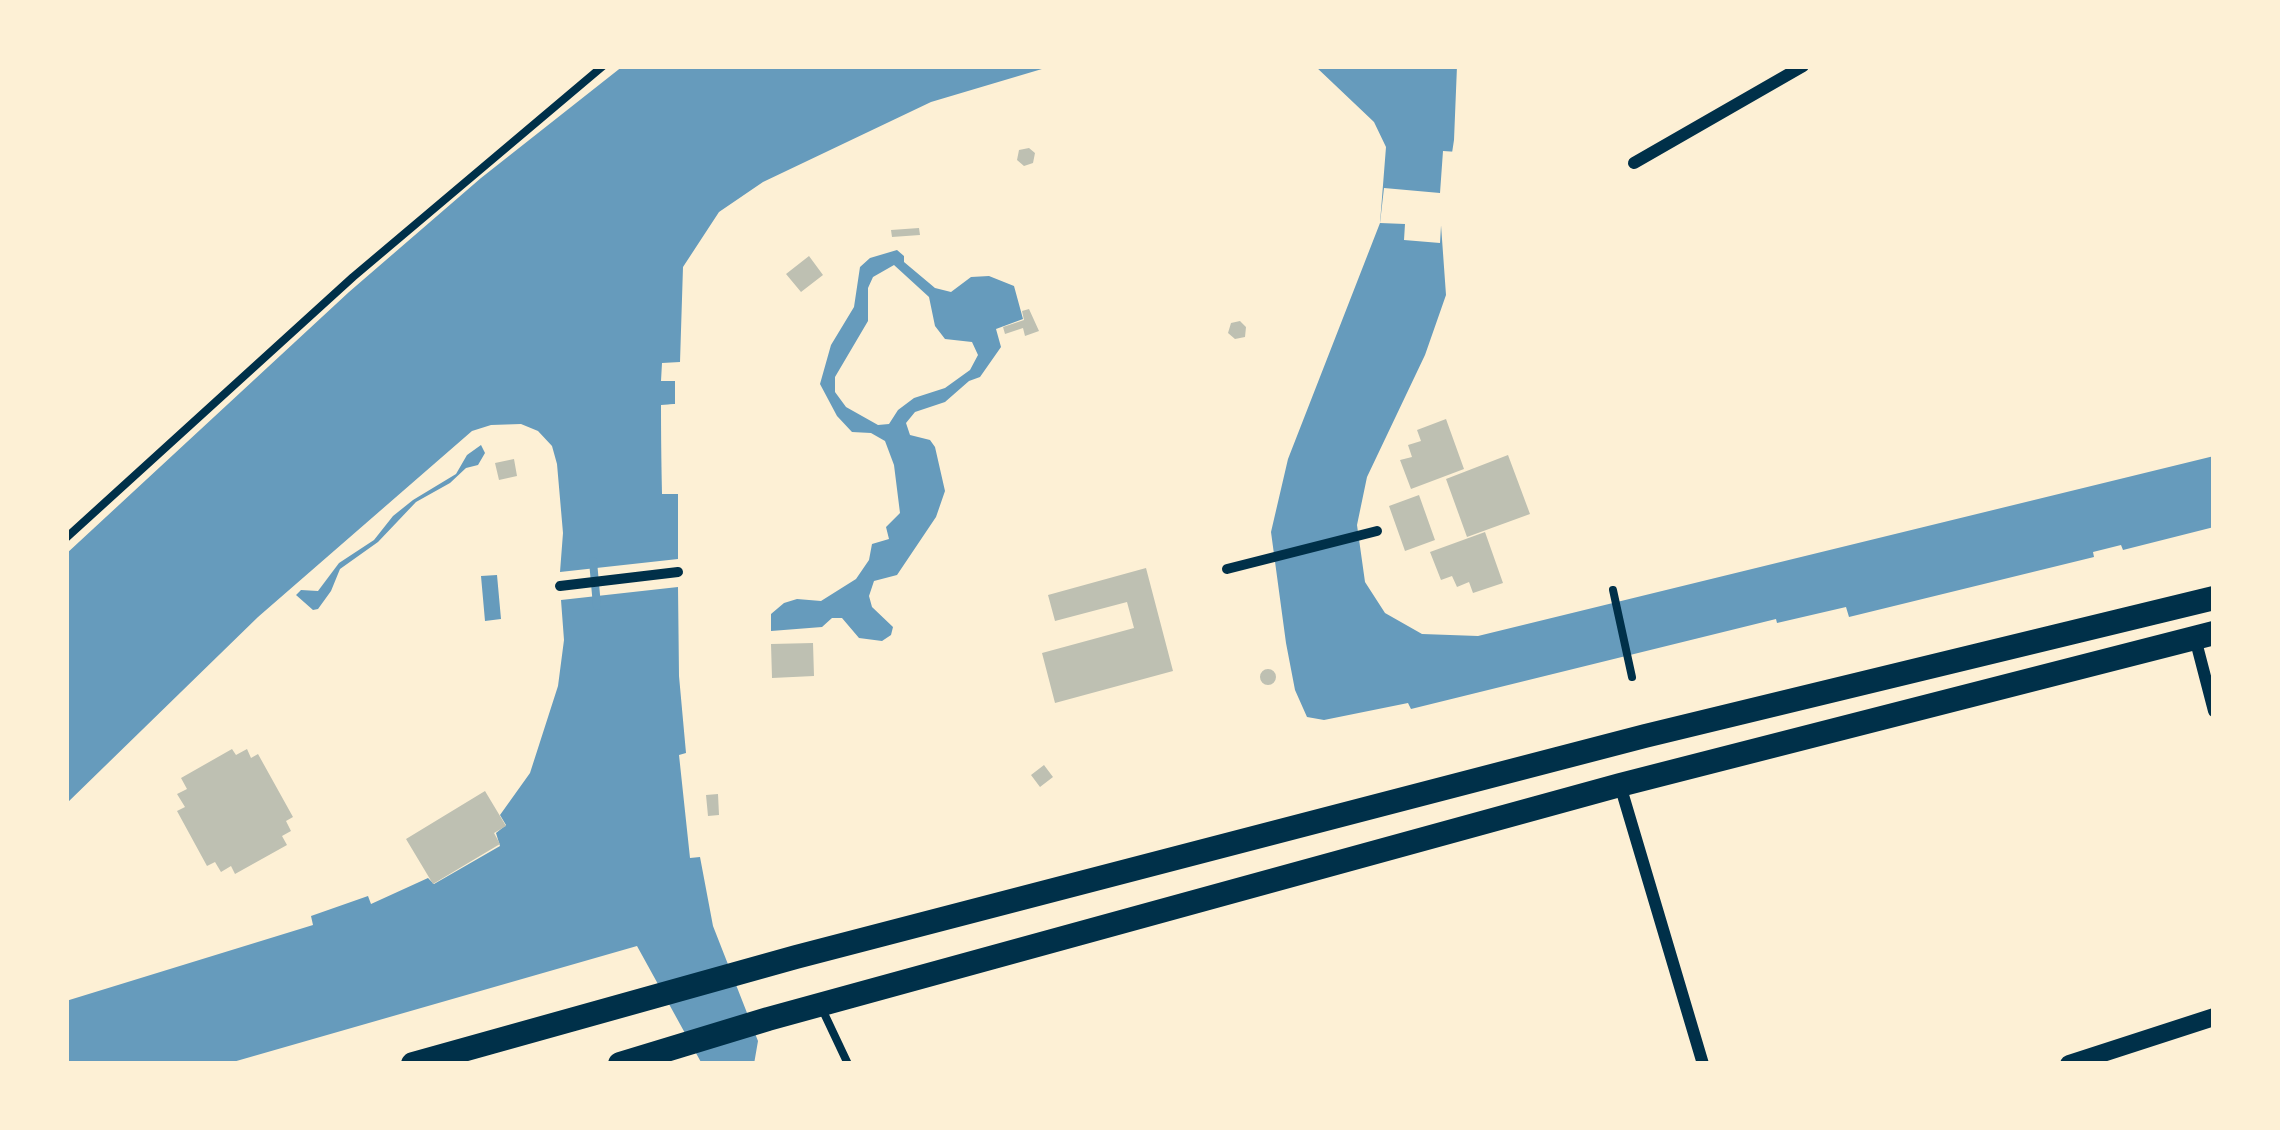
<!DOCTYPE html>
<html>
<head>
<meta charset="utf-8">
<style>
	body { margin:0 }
	#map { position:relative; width:2280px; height:1130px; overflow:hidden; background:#fdf0d5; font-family:Overpass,sans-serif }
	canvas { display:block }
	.frame { position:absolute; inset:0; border:69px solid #fdf0d5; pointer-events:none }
</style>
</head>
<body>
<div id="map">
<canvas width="2280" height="1130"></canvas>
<div class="frame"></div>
</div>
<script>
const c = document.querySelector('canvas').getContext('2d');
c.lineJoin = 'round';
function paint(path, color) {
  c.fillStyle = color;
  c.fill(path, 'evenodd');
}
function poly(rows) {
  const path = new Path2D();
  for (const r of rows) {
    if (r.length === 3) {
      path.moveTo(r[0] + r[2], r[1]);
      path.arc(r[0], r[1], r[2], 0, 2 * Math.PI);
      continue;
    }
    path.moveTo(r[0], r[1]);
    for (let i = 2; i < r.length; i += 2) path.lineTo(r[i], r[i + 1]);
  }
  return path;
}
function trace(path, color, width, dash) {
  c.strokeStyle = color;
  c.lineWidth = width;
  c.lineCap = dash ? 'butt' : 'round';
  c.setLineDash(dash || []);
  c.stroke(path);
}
paint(poly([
	[623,66,1052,66,931,102,763,182,719,212,683,267,680,362,662,363,661,381,675,381,675,404,661,406,662,494,678,494,678,559,560,572,563,533,557,464,552,446,538,431,521,424,491,425,472,431,258,617,66,804,66,554,349,292,481,178],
	[1315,66,1457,66,1454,140,1441,225,1446,295,1425,355,1367,477,1357,525,1365,582,1385,613,1422,634,1478,636,2214,456,2214,527,2123,550,2121,545,2093,552,2094,557,1849,617,1846,607,1777,623,1776,619,1411,709,1408,703,1324,720,1307,717,1295,690,1286,643,1271,532,1288,459,1380,223,1386,147,1374,122],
	[897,250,904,256,904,262,935,288,951,292,971,277,989,276,1014,286,1023,319,996,329,1001,347,980,377,969,381,945,402,915,412,906,423,910,435,930,440,935,447,945,491,936,517,897,575,874,581,869,596,872,607,893,627,891,635,882,641,859,638,842,618,832,618,822,627,771,631,771,614,784,603,797,599,821,601,856,579,869,560,872,544,889,539,886,527,900,513,894,465,885,441,871,433,852,432,837,416,820,384,831,345,854,307,860,267,870,258],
	[894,265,929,297,935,326,945,339,972,342,978,355,970,370,945,388,914,398,898,410,889,424,878,425,846,407,835,392,835,377,868,321,868,288,873,277],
	[481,445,485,453,478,465,466,468,450,483,416,502,378,542,340,569,331,591,318,609,313,610,296,595,301,590,318,591,339,563,374,540,393,516,413,500,456,474,467,455],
	[497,575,501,619,485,621,481,576],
	[678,587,679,676,686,753,679,755,690,858,700,857,713,926,758,1041,754,1064,702,1064,637,946,226,1064,66,1064,66,1001,313,925,311,916,368,896,371,904,428,878,434,884,500,846,496,833,506,825,500,815,530,773,558,686,564,640,561,600]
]), '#669bbc');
paint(poly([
	[1443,151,1458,152,1447,226,1441,226,1440,243,1404,240,1405,224,1380,223,1384,188,1440,193],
	[675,404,675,410,667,411,668,488,675,488,675,494,662,494,661,405]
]), '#fdf0d5');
trace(poly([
	[593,561,597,606]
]), '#669bbc', 8);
paint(poly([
	[1029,148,1035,153,1033,163,1024,166,1017,160,1019,150],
	[919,228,920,235,892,237,891,230],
	[809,256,823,275,801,292,786,274],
	[1029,309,1039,331,1025,336,1023,328,1005,334,1003,327,1024,320,1022,311],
	[1240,321,1246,327,1245,337,1235,339,1228,333,1231,323],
	[1446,419,1464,469,1411,489,1400,460,1412,457,1408,445,1421,441,1417,430],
	[1508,455,1530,514,1467,537,1446,479],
	[514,459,517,476,499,480,495,463],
	[1419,495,1435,540,1405,551,1389,506],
	[1485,532,1503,583,1473,593,1469,582,1457,587,1452,576,1441,580,1430,552],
	[1146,568,1173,671,1055,703,1042,653,1134,628,1127,602,1055,621,1048,595],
	[813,643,814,676,772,678,771,644],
	[1268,677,8],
	[232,749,236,755,247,749,251,758,258,754,293,817,286,821,291,831,282,836,287,845,235,874,231,866,221,872,215,862,207,866,177,811,185,807,177,794,187,789,181,778],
	[1044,765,1053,777,1040,787,1031,775],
	[485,791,506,826,494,833,500,844,433,884,406,839],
	[718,794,719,815,708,816,706,795]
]), '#bec0b2');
trace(poly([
	[66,538,353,277,603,66],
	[1613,590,1632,677],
	[823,1011,848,1064]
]), '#003049', 8);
trace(poly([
	[1227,569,1377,531],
	[560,586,678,572]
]), '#003049', 10);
trace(poly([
	[1634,163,1803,66],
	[2195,638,2214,711],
	[1620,785,1703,1064]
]), '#003049', 12);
trace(poly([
	[2069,1064,2214,1017]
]), '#003049', 18);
trace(poly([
	[413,1064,796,957,1645,736,2214,598],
	[620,1064,768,1019,1620,785,2214,633]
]), '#003049', 24);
</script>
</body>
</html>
